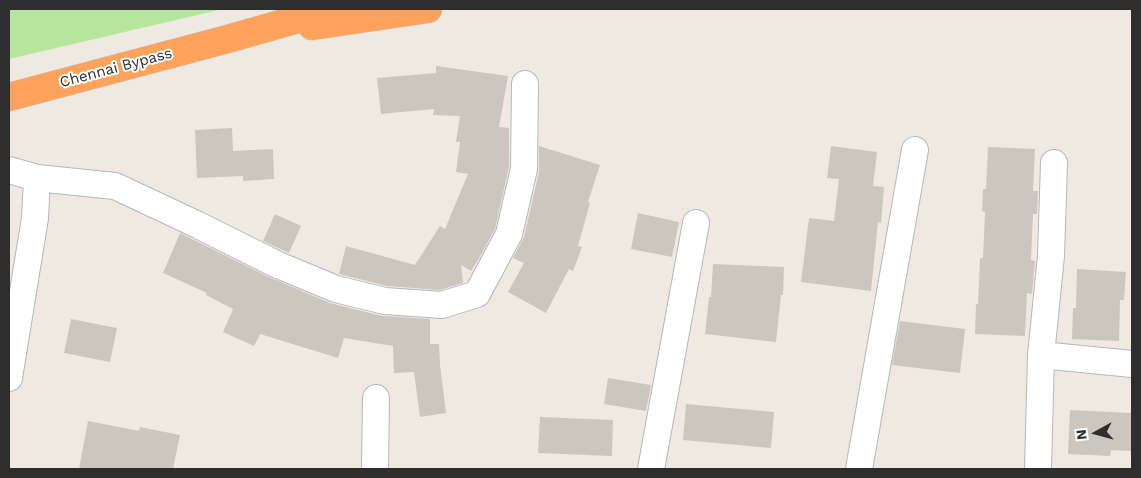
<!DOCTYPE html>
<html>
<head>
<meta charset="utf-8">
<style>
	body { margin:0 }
	#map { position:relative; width:1141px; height:478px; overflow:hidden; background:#efe9e1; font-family:"Work Sans",sans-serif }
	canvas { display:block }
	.frame { position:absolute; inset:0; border:10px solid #2e2e2e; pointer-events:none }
	.north { position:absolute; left:1071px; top:408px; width:50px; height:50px; -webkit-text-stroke:4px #fff; paint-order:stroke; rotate:263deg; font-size:14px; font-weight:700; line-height:20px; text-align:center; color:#2e2e2e }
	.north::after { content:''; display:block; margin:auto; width:18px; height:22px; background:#2e2e2e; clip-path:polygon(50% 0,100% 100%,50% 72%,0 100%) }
</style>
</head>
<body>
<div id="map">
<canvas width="1141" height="478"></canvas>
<div class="frame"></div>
<div class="north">N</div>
</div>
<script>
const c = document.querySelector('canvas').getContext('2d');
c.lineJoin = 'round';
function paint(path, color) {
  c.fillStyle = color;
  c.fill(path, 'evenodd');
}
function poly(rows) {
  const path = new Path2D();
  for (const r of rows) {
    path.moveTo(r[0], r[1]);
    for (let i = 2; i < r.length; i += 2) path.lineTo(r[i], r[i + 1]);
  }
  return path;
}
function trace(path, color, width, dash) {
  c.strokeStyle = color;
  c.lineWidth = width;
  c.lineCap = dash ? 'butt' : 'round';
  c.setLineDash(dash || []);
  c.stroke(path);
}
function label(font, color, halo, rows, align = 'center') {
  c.font = font + ' "Work Sans",sans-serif';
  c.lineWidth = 4;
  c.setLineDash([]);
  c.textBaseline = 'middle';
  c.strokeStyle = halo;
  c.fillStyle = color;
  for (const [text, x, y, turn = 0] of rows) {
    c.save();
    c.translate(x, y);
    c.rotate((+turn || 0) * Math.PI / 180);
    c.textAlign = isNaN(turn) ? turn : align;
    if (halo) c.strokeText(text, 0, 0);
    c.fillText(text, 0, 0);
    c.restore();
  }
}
paint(poly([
	[9,9,223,9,9,59]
]), '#b6e59e');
paint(poly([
	[436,66,508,76,499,127,509,128,509,167,495,229,478,260,471,271,461,265,463,283,440,290,387,286,339,274,346,246,415,265,440,226,445,229,468,174,456,172,460,142,456,142,460,116,433,115,434,109,381,114,377,78,436,73],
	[232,128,233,151,273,149,274,179,243,181,243,176,197,178,195,130],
	[539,146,600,165,588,202,590,203,578,246,582,247,573,271,569,269,546,313,508,292,524,263,513,258,524,237,539,172],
	[831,146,877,152,873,186,884,187,881,223,878,222,871,291,801,282,809,218,834,221,839,179,827,178],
	[988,147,1035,149,1033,191,1038,191,1037,214,1033,214,1031,260,1035,261,1032,294,1027,293,1025,336,975,334,976,304,978,304,980,258,983,258,985,212,982,211,983,189,986,189],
	[638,213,679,222,672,257,631,249],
	[275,214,301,226,289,253,263,241],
	[180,233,271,278,330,303,382,316,430,319,430,344,439,344,440,365,446,413,420,417,414,372,394,373,393,346,344,338,338,358,260,334,254,346,223,332,233,309,206,295,207,293,163,273],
	[713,264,784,267,783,295,781,295,776,342,705,334,709,297,711,297],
	[1077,269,1126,272,1124,300,1120,300,1119,341,1072,339,1073,308,1076,308],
	[71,319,117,328,110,362,64,353],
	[900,321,965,329,960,373,892,365],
	[608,378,651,385,646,411,604,404],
	[686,404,774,412,771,448,683,440],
	[1070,410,1132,413,1132,451,1111,450,1110,456,1068,454],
	[540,417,613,420,612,456,538,453],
	[88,421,139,431,140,427,180,435,173,469,79,469]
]), '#cbc7bf');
const street = poly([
	[9,170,37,178,35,218,9,378],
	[37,178,115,186,196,224,278,265,336,289,385,301,442,305,477,294,509,234,524,169,525,84],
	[1041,355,1132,364],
	[375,469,376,398],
	[651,469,696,223],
	[859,469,915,150],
	[1038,469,1041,355,1051,256,1054,163]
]);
const highway = poly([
	[312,26,428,9],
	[9,97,224,40,333,9]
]);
trace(street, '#b4b7c1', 28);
trace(highway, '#c9c9c9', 29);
trace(street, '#fff', 26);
trace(highway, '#ffa35c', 28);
label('15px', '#2e2e2e', '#fff', [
	["Chennai Bypass",116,68,-15]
]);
</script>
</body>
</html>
